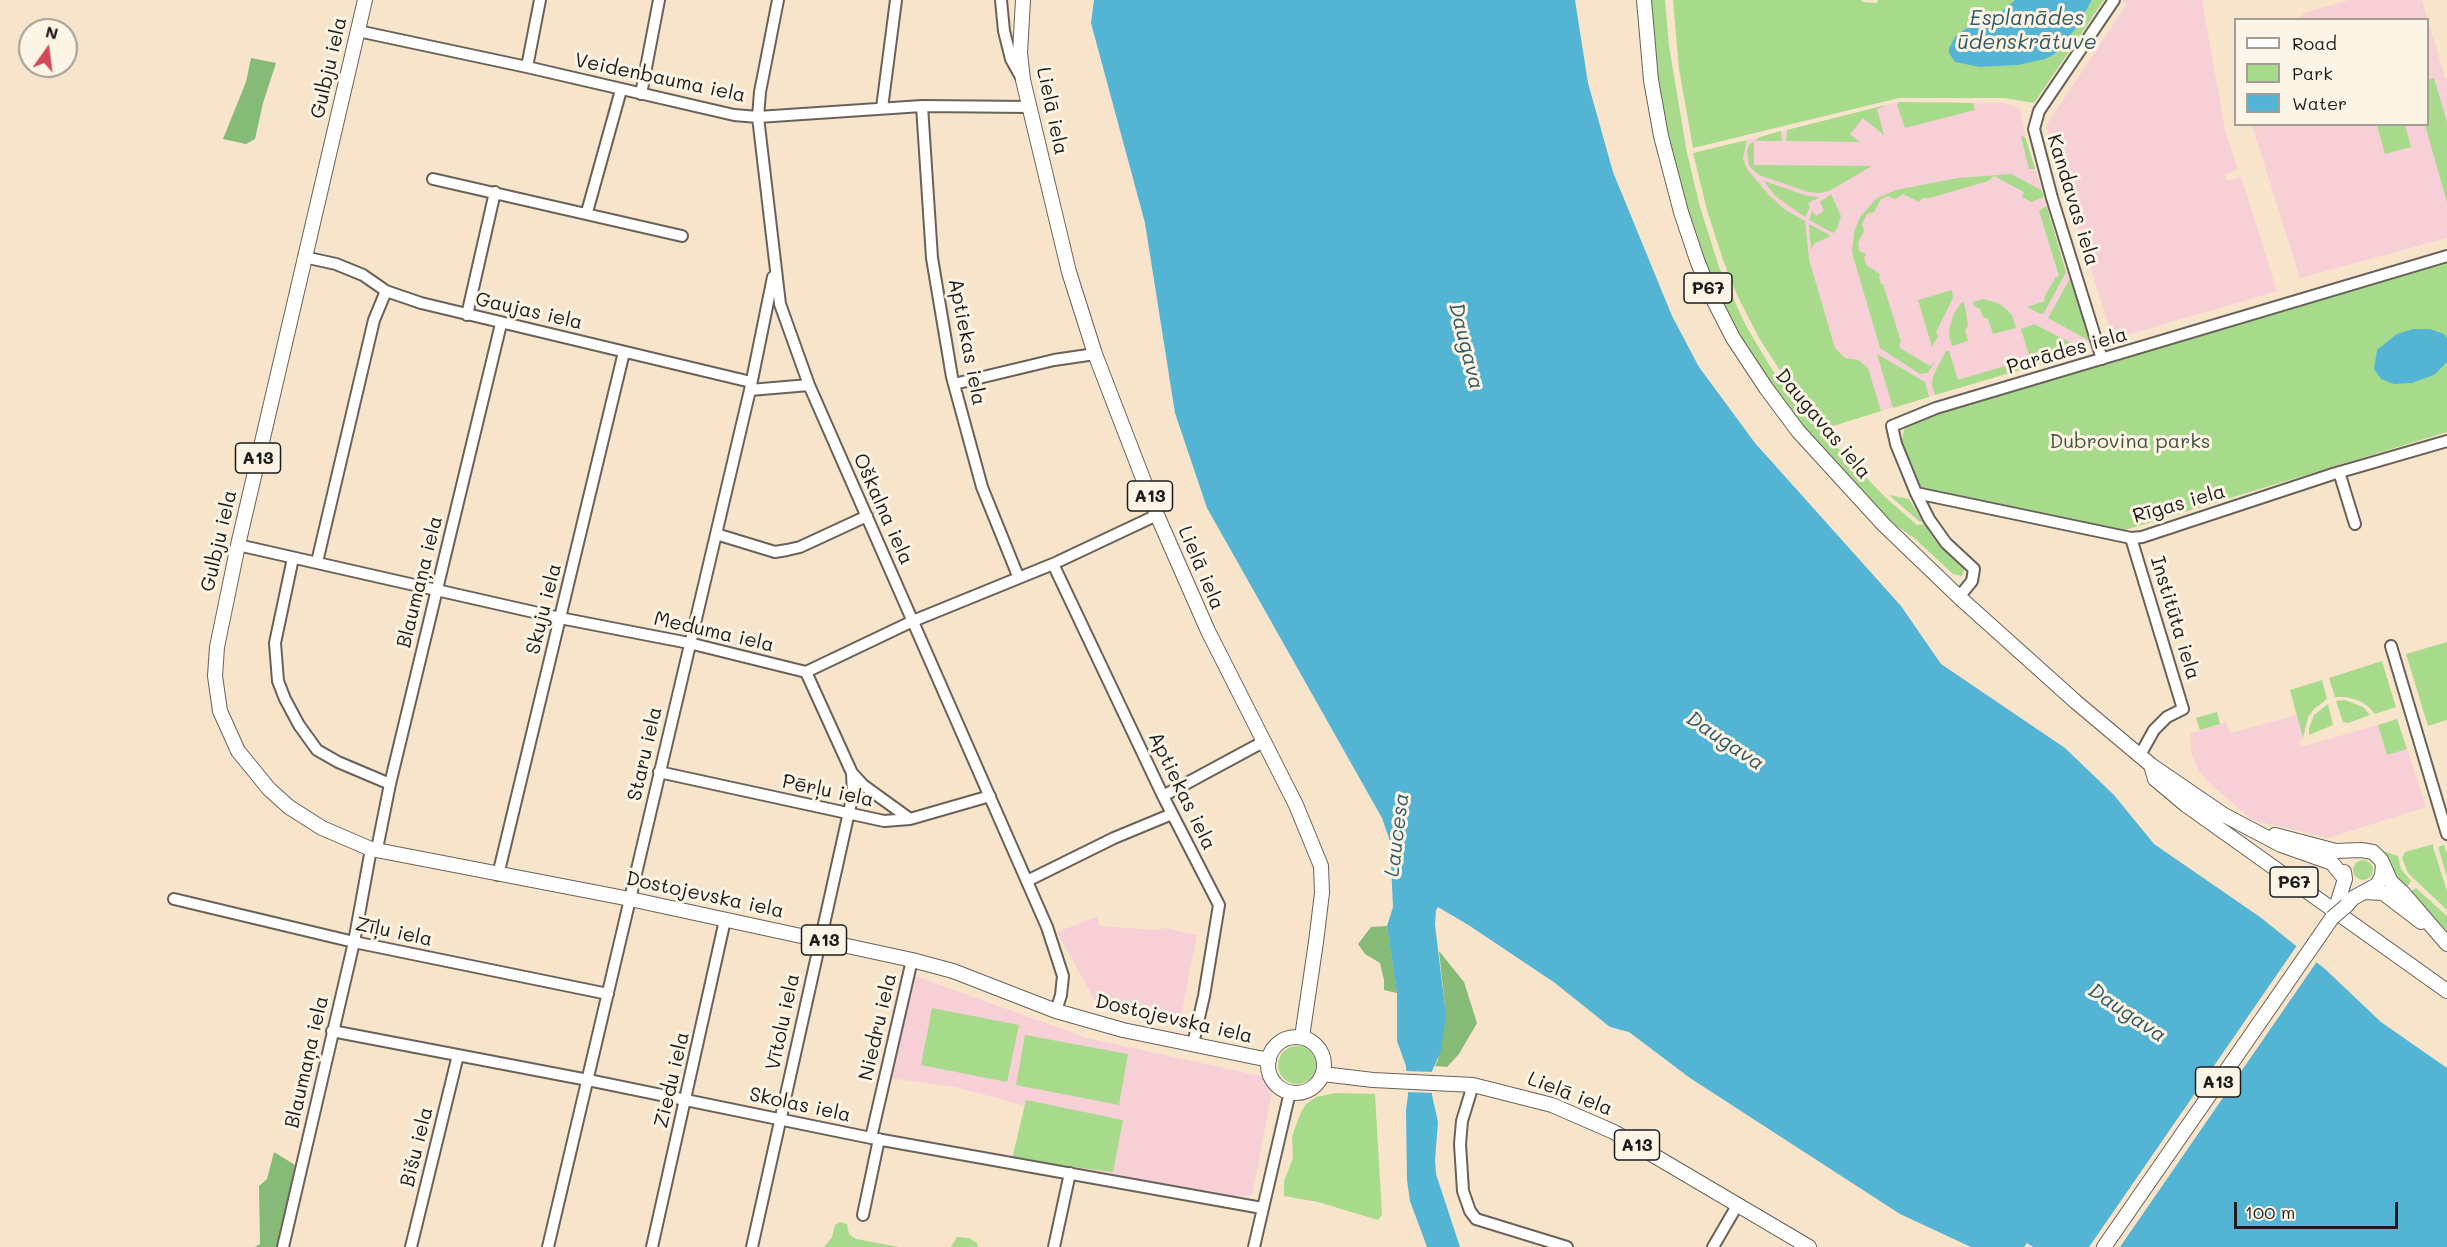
<!DOCTYPE html>
<html>
<head>
<meta charset="utf-8">
<style>
	body { margin:0 }
	#map { position:relative; width:2447px; height:1247px; overflow:hidden; background:#f7e4cb; font-family:Mali,sans-serif }
	canvas { display:block }
	.legend { position:absolute; left:2234px; top:18px; width:195px; height:108px; box-sizing:border-box; background:#fcf5e5; border:2px solid #a29e95; margin:0; padding:8px 10px; list-style:none; font-size:18px; color:#1c1c1c }
	.legend li { display:flex; align-items:center; gap:12px; height:30px }
	.legend b { width:30px; border:2px solid #a29e95 }
	.north { position:absolute; left:18px; top:18px; width:60px; height:60px; box-sizing:border-box; background:#fcf5e5; border:2px solid #a29e95; border-radius:50%; rotate:14deg; font-size:16px; font-weight:700; line-height:24px; text-align:center; color:#1c1c1c }
	.north::after { content:''; display:block; margin:auto; width:21px; height:27px; background:#d1495b; clip-path:polygon(50% 0,100% 100%,50% 72%,0 100%) }
	.scale { position:absolute; left:2234px; top:1202px; width:164px; height:27px; box-sizing:border-box; border:3px solid #1c1c1c; border-top:0; padding-left:8px; font-size:18px; line-height:21px; white-space:nowrap; color:#1c1c1c; -webkit-text-stroke:4px #fcf5e5; paint-order:stroke }
</style>
</head>
<body>
<div id="map">
<canvas width="2447" height="1247"></canvas>
<ul class="legend">
<li><b style="height:8px;background:#fff"></b>Road</li>
<li><b style="height:16px;background:#a7db8b"></b>Park</li>
<li><b style="height:16px;background:#54b4d3"></b>Water</li>
</ul>
<div class="north">N</div>
<div class="scale">100 m</div>
</div>
<script>
const c = document.querySelector('canvas').getContext('2d');
c.lineJoin = 'round';
function paint(path, color) {
  c.fillStyle = color;
  c.fill(path, 'evenodd');
}
function poly(rows) {
  const path = new Path2D();
  for (const r of rows) {
    if (r.length === 3) {
      path.moveTo(r[0] + r[2], r[1]);
      path.arc(r[0], r[1], r[2], 0, 2 * Math.PI);
      continue;
    }
    path.moveTo(r[0], r[1]);
    for (let i = 2; i < r.length; i += 2) path.lineTo(r[i], r[i + 1]);
  }
  return path;
}
function trace(path, color, width, dash) {
  c.strokeStyle = color;
  c.lineWidth = width;
  c.lineCap = dash ? 'butt' : 'round';
  c.setLineDash(dash || []);
  c.stroke(path);
}
function label(font, color, halo, rows, align = 'center') {
  c.font = font + ' Mali,sans-serif';
  c.lineWidth = 6;
  c.setLineDash([]);
  c.textBaseline = 'middle';
  c.strokeStyle = halo;
  c.fillStyle = color;
  for (const [text, x, y, turn = 0] of rows) {
    c.save();
    c.translate(x, y);
    c.rotate((+turn || 0) * Math.PI / 180);
    c.textAlign = isNaN(turn) ? turn : align;
    if (halo) c.strokeText(text, 0, 0);
    c.fillText(text, 0, 0);
    c.restore();
  }
}
paint(poly([
	[2122,0,2202,0,2225,130,2238,170,2225,174,2227,181,2241,177,2277,291,2113,339,2046,126,2127,4],
	[2349,0,2422,0,2427,20,2300,19,2304,13],
	[2428,20,2445,78,2447,78,2447,238,2300,278,2252,125,2428,124],
	[1899,102,2005,103,2020,108,2026,139,2066,271,2071,277,2090,339,2085,350,1881,411,1835,348,1809,259,1747,169,1743,158,1747,140],
	[2297,715,2303,738,2299,742,2301,747,2378,725,2387,755,2407,749,2426,807,2328,838,2252,820,2213,786,2199,771,2192,755,2190,734,2226,722,2230,733],
	[1097,917,1100,926,1154,930,1164,928,1197,935,1179,1026,1099,1008,1057,932],
	[912,975,1087,1038,1269,1078,1273,1087,1252,1195,1232,1197,1015,1155,1026,1106,956,1087,889,1078]
]), '#f6cfd7');
paint(poly([
	[1650,0,1665,0,1669,46,1687,153,1700,207,1719,267,1745,324,1771,368,1812,421,1885,497,1917,525,1925,524,1934,539,1964,570,1962,576,1953,574,1914,538,1892,523,1814,442,1769,384,1746,349,1727,314,1694,234,1673,157,1659,93],
	[1673,0,1861,0,1863,2,1877,3,1878,0,2015,0,1988,23,1965,29,1980,67,2032,62,2055,54,2076,28,2092,0,2104,0,2034,103,2004,98,1899,98,1693,148,1679,69],
	[2434,78,2447,122,2447,202,2425,125,2428,124,2428,80],
	[1899,102,1973,103,1975,110,1905,128,1897,105],
	[1886,105,1877,109,1884,135,1863,118,1850,134,1860,142,1786,141,1787,130],
	[2377,125,2405,125,2411,147,2385,154],
	[1781,131,1782,141,1754,141,1754,165,1872,166,1829,191,1820,193,1808,192,1759,175,1749,166,1747,151,1749,145,1760,137],
	[2023,136,2026,139,2035,169,2029,169,2021,137],
	[1747,140,1743,158,1747,169,1769,195,1784,209,1805,221,1809,259,1835,348,1845,358,1858,360,1868,368,1881,411,1827,428,1783,375,1759,338,1737,295,1723,260,1707,210,1693,153],
	[2011,174,2041,190,2044,197,2031,202,2022,197,2024,192,1994,176,1988,181,1930,198,1922,198,1919,202,1903,194,1895,199,1888,196,1881,199,1874,212,1867,214,1862,224,1864,231,1858,243,1859,251,1866,254,1864,258,1866,265,1880,274,1879,277,1881,284,1883,284,1901,342,1899,344,1900,348,1930,366,1935,361,1928,373,1920,374,1880,348,1852,252,1854,232,1860,217,1877,198,1896,190,1958,178],
	[1764,181,1808,196,1820,197,1808,203,1810,207,1805,217,1775,196],
	[1831,194,1841,216,1837,229,1833,233,1809,220,1812,211,1816,216,1824,211,1820,202],
	[2044,207,2047,207,2066,272,2044,313,2041,314,2027,307,2045,301,2044,298,2055,278,2059,276,2039,211],
	[1809,224,1831,236,1815,243,1811,249],
	[2447,261,2447,432,2122,531,1923,489,1918,484,1901,444,1904,430,1914,420],
	[2071,277,2090,339,2088,340,2048,318],
	[1952,290,1953,298,1936,332,1938,336,1932,347,1918,300],
	[1983,299,1998,303,2006,309,2012,315,2016,328,1993,334,1988,319,1983,317,1980,309,1974,306,1973,302],
	[1964,302,1968,325,1965,330,1968,341,1952,346,1949,335,1950,326,1954,313,1961,303],
	[2035,324,2036,325,2085,350,2028,367,2026,362,2030,358,2021,329],
	[1946,351,1949,351,1958,380,2015,363,2020,370,1935,395,1932,386,1933,376],
	[1877,354,1925,382,1929,397,1893,408],
	[1889,495,1909,499,1922,521,1920,522],
	[2447,642,2447,720,2428,726,2406,654],
	[2382,661,2396,707,2375,714,2369,707,2360,701,2346,697,2335,697,2329,678],
	[2322,680,2327,699,2314,709,2308,717,2303,738,2290,690],
	[2345,700,2363,707,2370,715,2348,723,2343,722,2336,701],
	[2328,704,2333,725,2309,735,2309,729,2314,715],
	[2217,712,2220,724,2200,730,2196,718],
	[2397,719,2407,749,2387,755,2378,725],
	[2434,844,2433,847,2447,891,2447,910,2408,873,2402,858,2405,852],
	[2444,845,2447,854,2447,877,2438,847],
	[2380,850,2398,856,2401,869,2411,881,2405,890,2394,879],
	[2363,870,10],
	[2416,888,2447,916,2447,931,2409,893],
	[932,1008,1019,1025,1007,1082,921,1065],
	[1025,1035,1128,1054,1119,1105,1016,1085],
	[1297,1065,19],
	[1335,1093,1375,1094,1382,1215,1378,1220,1318,1202,1284,1196,1284,1181,1293,1158,1292,1136,1301,1112,1306,1104,1316,1097],
	[1026,1100,1123,1120,1113,1172,1012,1159],
	[840,1222,847,1224,849,1234,856,1239,899,1247,824,1247,832,1237,835,1225],
	[957,1237,969,1238,977,1243,978,1247,951,1247]
]), '#a7db8b');
paint(poly([
	[251,58,276,63,263,103,255,139,246,144,223,139,246,82],
	[1387,926,1395,978,1397,993,1384,990,1384,980,1380,963,1365,954,1358,944,1371,927],
	[1439,951,1464,982,1477,1023,1459,1054,1447,1067,1435,1066,1438,1060,1445,1006],
	[274,1152,295,1165,277,1247,255,1247,260,1244,259,1186,267,1179]
]), '#85bb77');
paint(poly([
	[1094,0,1575,0,1588,83,1613,172,1672,316,1699,367,1755,443,1901,606,1941,664,2065,748,2114,795,2154,844,2260,917,2325,969,2381,1022,2447,1068,2447,1247,2033,1247,2027,1243,2024,1247,1971,1247,1900,1214,1690,1078,1629,1032,1610,1027,1555,983,1470,926,1438,907,1436,910,1435,925,1446,1015,1441,1051,1432,1071,1432,1095,1438,1122,1435,1160,1436,1174,1460,1247,1427,1247,1410,1201,1407,1180,1406,1110,1408,1095,1406,1066,1397,1041,1397,993,1387,926,1393,907,1390,841,1382,818,1207,508,1175,413,1145,223,1091,23],
	[2015,0,2092,0,2076,28,2055,54,2045,59,2018,65,1980,67,1955,62,1949,53,1949,48,1955,37,1965,29,1988,23],
	[2413,329,2430,329,2444,334,2447,338,2447,362,2434,375,2412,383,2394,384,2381,379,2374,369,2377,350,2397,334]
]), '#54b4d3');
paint(poly([
	[2298,944,2318,960,2120,1247,2089,1247],
	[1404,1071,1435,1072,1435,1093,1405,1092]
]), '#f7e4cb');
const minor = poly([
	[778,0,760,92,758,117,780,304,809,385,1047,927,1063,976,1061,995,1056,1011],
	[1001,0,1004,31,1011,59,1021,77],
	[358,31,527,67,734,115,758,117,922,106,1030,107],
	[527,67,540,0],
	[641,94,659,0],
	[922,106,932,258,952,377,982,487,1018,576],
	[882,108,896,0],
	[433,179,682,236],
	[587,212,621,90],
	[304,257,336,264,363,275,386,291,421,303,751,382],
	[467,315,495,192],
	[2102,359,2052,198,2034,129,2039,111,2114,0],
	[954,384,1054,360,1095,354],
	[750,390,809,385],
	[2339,472,2355,524],
	[1916,493,2131,538,2142,537,2333,474,2447,441],
	[716,534,775,552,787,550,800,547,867,516],
	[2131,538,2183,709,2167,717,2154,730,2140,755],
	[238,545,560,618,689,643,806,672,913,621,1053,564,1157,515],
	[293,558,275,643,278,681,285,699,299,725,317,750,338,762,390,784],
	[317,562,374,320,386,291],
	[1053,564,1163,796,1219,905,1204,996,1193,1044],
	[1959,597,1972,581,1974,569,1946,543,1929,519,1916,493,1896,444,1892,426,1936,408,2447,256],
	[2391,646,2447,834],
	[659,772,884,821,910,819,990,796],
	[852,773,863,785,910,819],
	[1163,796,1263,742],
	[377,849,390,784,501,324],
	[498,875,624,352],
	[1027,881,1114,838,1172,814],
	[174,899,354,942,608,994],
	[332,1031,588,1080,871,1138,1262,1208],
	[1473,1085,1462,1121,1460,1144,1463,1191,1470,1211,1476,1219,1567,1247],
	[871,1138,912,960],
	[863,1215,879,1139],
	[283,1247,354,942,371,849],
	[411,1247,458,1055],
	[548,1247,750,390,773,277],
	[652,1247,725,920],
	[752,1247,853,794,852,773,806,672],
	[1054,1247,1070,1173],
	[1254,1247,1290,1092],
	[1713,1247,1738,1204]
]);
const major = poly([
	[365,0,238,545,217,647,215,676,220,711,238,751,269,789,289,807,322,828,371,849,630,899,912,960,953,971,1056,1011,1123,1030,1269,1060],
	[1023,0,1020,53,1023,80,1069,272,1095,354,1157,515,1208,631,1296,805,1321,866,1322,893,1316,942,1302,1037],
	[1644,0,1651,80,1661,136,1681,212,1697,260,1711,295,1733,338,1766,388,1798,431,1884,525,1959,597,2076,702,2151,765,2224,815,2281,845,2332,863,2345,879],
	[2151,765,2155,779,2186,805,2447,991],
	[2275,835,2336,851,2361,850,2373,852,2381,860,2391,882,2404,894,2447,944],
	[2364,892,2383,893,2421,922],
	[2338,901,2345,879,2344,872],
	[2346,906,2353,898,2377,885,2382,876,2383,864],
	[1296,1065,28],
	[1323,1074,1373,1080,1473,1085,1552,1105,1614,1132,1809,1247],
	[2104,1247,2332,918]
]);
trace(minor, '#696259', 14);
trace(major, '#696259', 16);
trace(minor, '#fff', 10);
trace(major, '#fff', 14);
const majorBridge = poly([
	[2332,918,2346,906]
]);
trace(majorBridge, '#696259', 16, []);
trace(majorBridge, '#fff', 14);
for (const [x, y, w] of [
	[1708,288,48],
	[258,458,45],
	[1150,496,45],
	[2294,882,48],
	[824,940,45],
	[2218,1082,45],
	[1637,1145,45]
]) {
  const box = new Path2D();
  box.roundRect(x - w / 2, y - 15, w, 30, 4.5);
  c.fillStyle = '#fcf5e5';
  c.fill(box);
  trace(box, '#1c1c1c', 1.5);
}
label('bold 18px', '#1c1c1c', null, [
	["P67",1708,288],
	["A13",258,458],
	["A13",1150,496],
	["P67",2294,882],
	["A13",824,940],
	["A13",2218,1082],
	["A13",1637,1145]
]);
label('20px', '#1c1c1c', '#fcf5e5', [
	["Gulbju iela",329,68,-77],
	["Veidenbauma iela",660,78,12],
	["Lielā iela",1052,111,78],
	["Kandavas iela",2073,200,73],
	["Gaujas iela",529,311,13],
	["Aptiekas iela",967,342,79],
	["Parādes iela",2067,351,-16],
	["Daugavas iela",1823,424,50],
	["Rīgas iela",2179,504,-16],
	["Oškalna iela",883,509,66],
	["Gulbju iela",219,541,-77],
	["Lielā iela",1201,568,67],
	["Blaumaņa iela",420,582,-76],
	["Skuju iela",544,609,-76],
	["Institūta iela",2175,618,73],
	["Meduma iela",714,632,13],
	["Staru iela",645,754,-77],
	["Pērļu iela",828,791,12],
	["Aptiekas iela",1182,791,64],
	["Dostojevska iela",705,895,12],
	["Zīļu iela",394,932,12],
	["Dostojevska iela",1174,1019,13],
	["Vītolu iela",783,1022,-78],
	["Niedru iela",878,1027,-77],
	["Blaumaņa iela",307,1062,-77],
	["Ziedu iela",672,1080,-77],
	["Lielā iela",1570,1094,21],
	["Skolas iela",800,1105,12],
	["Bišu iela",417,1147,-76]
]);
label('20px', '#46553d', '#fcf5e5', [
	["Dubrovina parks",2130,442]
]);
label('italic 21px', '#325965', '#fcf5e5', [
	["Esplanādes",2027,19],
	["ūdenskrātuve",2027,43],
	["Daugava",1466,346,76],
	["Daugava",1725,741,34],
	["Laucesa",1397,835,-83],
	["Daugava",2127,1013,34]
]);
</script>
</body>
</html>
